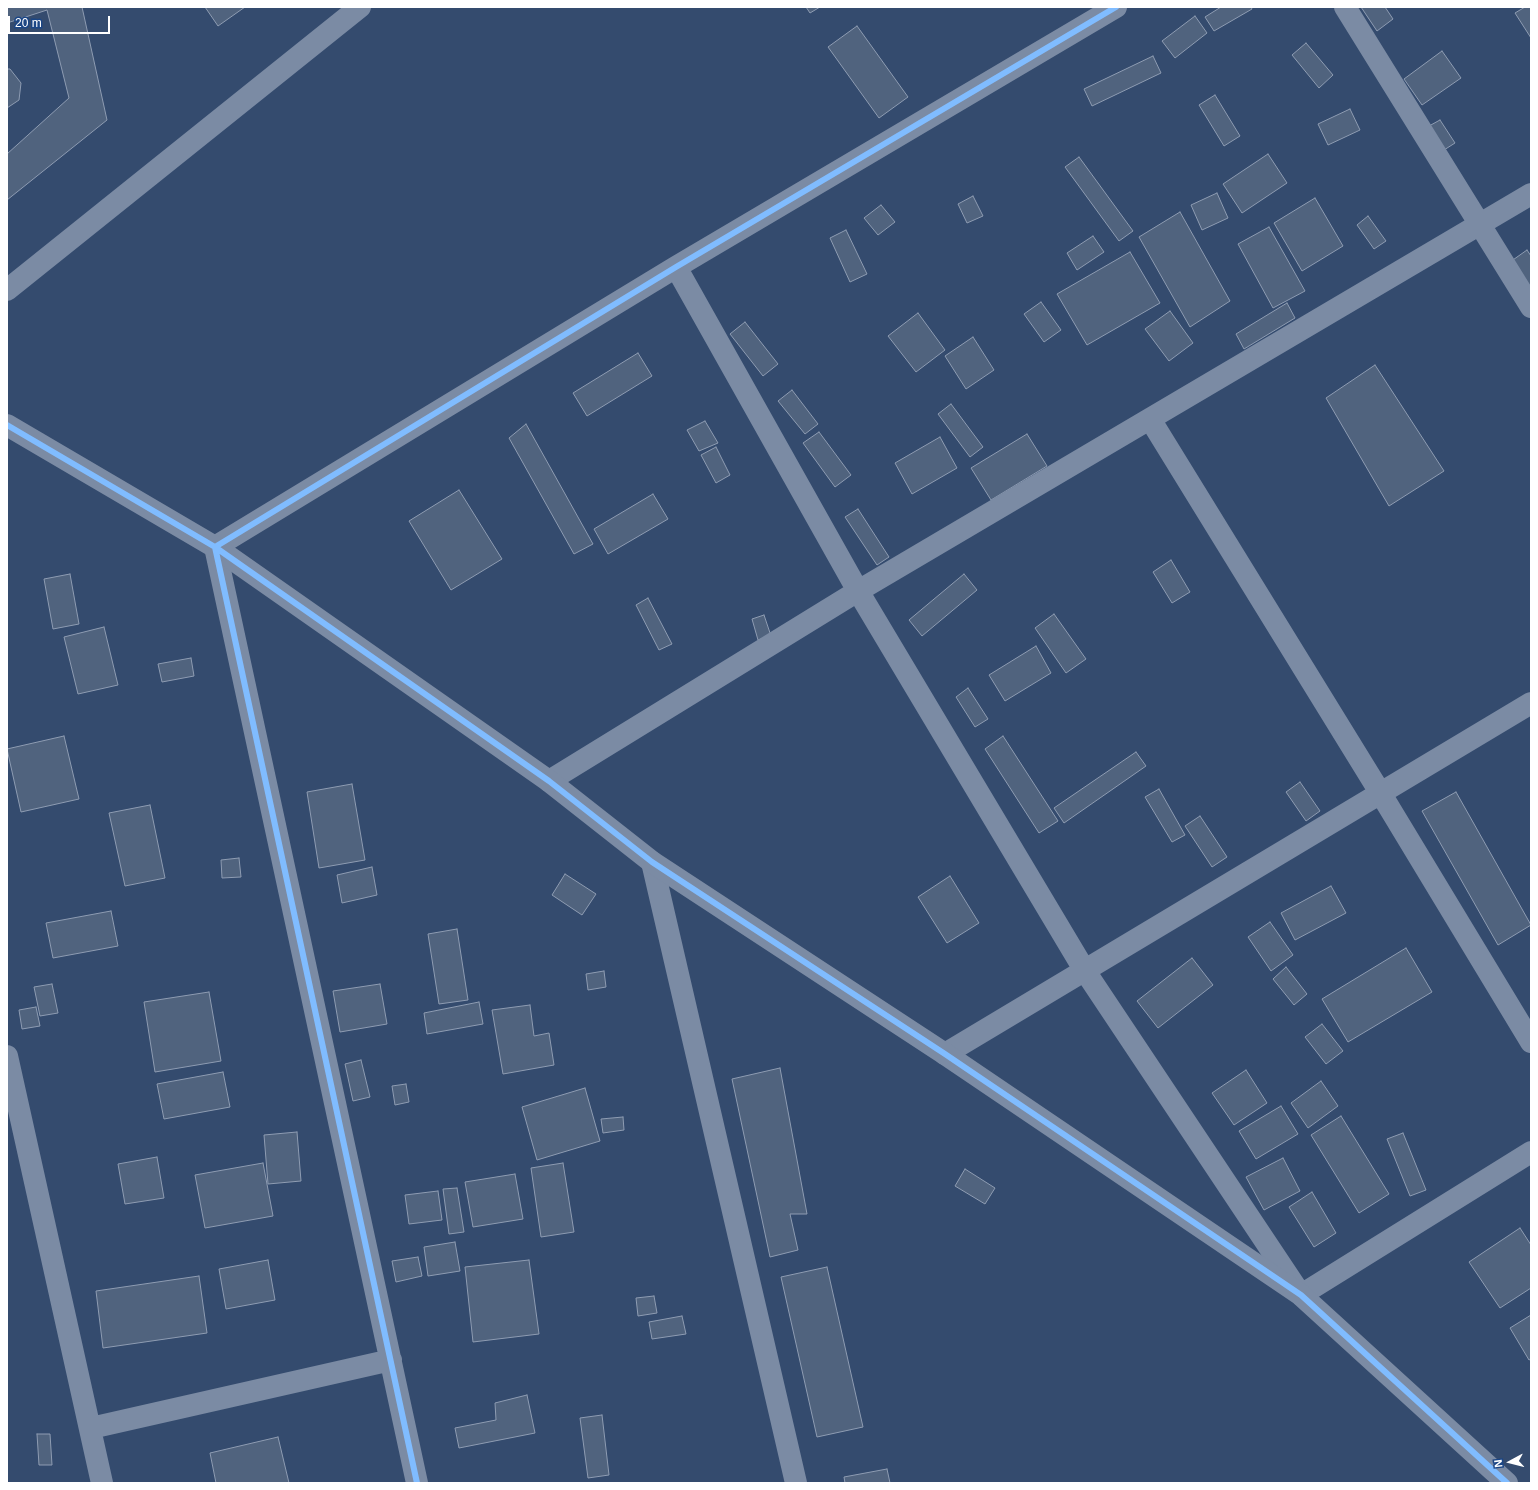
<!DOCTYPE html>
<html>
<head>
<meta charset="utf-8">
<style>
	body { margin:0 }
	#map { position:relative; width:1538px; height:1490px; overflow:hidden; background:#344b6e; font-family:Arial,sans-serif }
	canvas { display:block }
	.frame { position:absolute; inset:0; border:8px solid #fff; pointer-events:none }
	.north { position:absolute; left:1490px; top:1442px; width:40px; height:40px; -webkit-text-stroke:3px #1b4686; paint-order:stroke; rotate:263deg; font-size:11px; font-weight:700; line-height:16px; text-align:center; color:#fff }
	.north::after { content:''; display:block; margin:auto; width:14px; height:18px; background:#fff; clip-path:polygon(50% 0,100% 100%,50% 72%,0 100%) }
	.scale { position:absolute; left:8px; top:16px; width:102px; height:18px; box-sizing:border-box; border:2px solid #fff; border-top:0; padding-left:5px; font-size:12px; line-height:14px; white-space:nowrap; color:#fff; -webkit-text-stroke:3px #1b4686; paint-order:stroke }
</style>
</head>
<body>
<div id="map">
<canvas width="1538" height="1490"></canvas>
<div class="frame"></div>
<div class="north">N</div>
<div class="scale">20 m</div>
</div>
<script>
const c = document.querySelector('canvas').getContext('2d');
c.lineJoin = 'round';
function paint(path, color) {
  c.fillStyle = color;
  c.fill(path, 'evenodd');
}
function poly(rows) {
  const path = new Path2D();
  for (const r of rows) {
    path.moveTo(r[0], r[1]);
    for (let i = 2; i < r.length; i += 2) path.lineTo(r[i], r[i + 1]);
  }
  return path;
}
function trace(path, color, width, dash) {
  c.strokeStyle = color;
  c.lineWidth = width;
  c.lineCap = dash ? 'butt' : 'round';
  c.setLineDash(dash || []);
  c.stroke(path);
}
const building = poly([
	[7,7,82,7,107,120,7,200,7,154,69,98,47,10,7,23,7,7],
	[205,7,245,7,218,26,205,7],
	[806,7,820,7,810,13,806,7],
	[1221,7,1251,7,1252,9,1214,31,1205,17,1221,7],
	[1361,7,1385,7,1393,19,1377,31,1361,7],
	[1525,7,1531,7,1531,38,1515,13,1525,7],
	[1195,16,1207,33,1175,58,1162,41,1195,16],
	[857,26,908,97,879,118,828,47,857,26],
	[1306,43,1333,75,1319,88,1292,55,1306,43],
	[1442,51,1461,78,1422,105,1404,79,1442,51],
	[1153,56,1161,73,1092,106,1084,89,1153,56],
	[7,69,10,69,21,83,19,100,7,108,7,69],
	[1215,95,1240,136,1224,146,1199,105,1215,95],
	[1350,109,1360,130,1328,145,1318,124,1350,109],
	[1440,120,1455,143,1444,150,1429,126,1440,120],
	[1268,154,1287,183,1242,213,1223,184,1268,154],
	[1079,157,1133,231,1119,241,1065,167,1079,157],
	[1217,193,1228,218,1202,230,1191,205,1217,193],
	[973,196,983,216,967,223,958,204,973,196],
	[1315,198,1343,246,1302,271,1274,223,1315,198],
	[881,205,895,222,878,235,864,218,881,205],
	[1180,212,1230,301,1190,327,1139,237,1180,212],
	[1368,216,1386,241,1374,249,1357,225,1368,216],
	[1269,227,1305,291,1273,308,1238,244,1269,227],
	[846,230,867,274,850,282,830,238,846,230],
	[1093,236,1104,252,1077,270,1067,253,1093,236],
	[1527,250,1531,256,1531,285,1528,287,1510,262,1527,250],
	[1130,252,1160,303,1087,345,1057,294,1130,252],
	[1041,302,1061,330,1044,342,1024,314,1041,302],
	[1287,303,1295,318,1244,349,1236,334,1287,303],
	[1170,311,1193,343,1169,361,1145,329,1170,311],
	[918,313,945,350,916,372,888,336,918,313],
	[745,322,778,364,763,376,730,334,745,322],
	[973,337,994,370,966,389,945,356,973,337],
	[638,353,652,376,587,416,573,393,638,353],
	[1375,365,1444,471,1389,506,1326,398,1375,365],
	[792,390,818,424,805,434,778,401,792,390],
	[951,404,983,447,970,457,938,414,951,404],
	[705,421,718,443,699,451,687,430,705,421],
	[526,424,593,544,574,554,509,438,526,424],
	[819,432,851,475,835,487,803,443,819,432],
	[1027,434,1047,466,991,500,971,468,1027,434],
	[940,437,957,468,912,494,895,463,940,437],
	[716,447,730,475,716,483,701,455,716,447],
	[459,490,502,559,451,590,409,521,459,490],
	[653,494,668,519,608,554,594,529,653,494],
	[858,509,889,557,877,565,845,517,858,509],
	[1171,560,1190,592,1172,603,1153,572,1171,560],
	[70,574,79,624,53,629,44,579,70,574],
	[964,574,977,590,922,636,909,620,964,574],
	[648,598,672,644,659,650,636,605,648,598],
	[1054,614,1086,659,1066,673,1035,628,1054,614],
	[764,615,771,636,758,640,752,619,764,615],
	[104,627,118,685,78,694,64,637,104,627],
	[1036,646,1051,673,1005,701,989,675,1036,646],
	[191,658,194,676,162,682,158,664,191,658],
	[968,688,988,719,975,727,956,697,968,688],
	[64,736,79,799,21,812,7,749,64,736],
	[1003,736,1058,821,1039,833,985,749,1003,736],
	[1136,752,1146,766,1064,823,1054,808,1136,752],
	[1300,782,1320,811,1306,821,1286,792,1300,782],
	[352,784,365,860,319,868,307,792,352,784],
	[1159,789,1185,835,1172,842,1145,797,1159,789],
	[1456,792,1531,925,1498,945,1422,811,1456,792],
	[150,805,165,878,125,886,109,813,150,805],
	[1200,816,1227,857,1212,867,1185,826,1200,816],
	[239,858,241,877,222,878,221,860,239,858],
	[372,867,377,895,342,903,337,875,372,867],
	[565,874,596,894,582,915,552,895,565,874],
	[950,876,979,923,947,943,918,897,950,876],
	[1331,886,1346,913,1295,940,1281,913,1331,886],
	[111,911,118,946,53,958,46,923,111,911],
	[1270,922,1293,955,1271,971,1248,937,1270,922],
	[457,929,468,1000,439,1004,428,934,457,929],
	[1406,948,1432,992,1348,1042,1322,999,1406,948],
	[1192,958,1213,985,1158,1028,1137,1001,1192,958],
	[1286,967,1307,994,1294,1005,1273,979,1286,967],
	[604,971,606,987,588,990,586,974,604,971],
	[52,984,58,1013,40,1016,34,987,52,984],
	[380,984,387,1024,340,1032,333,991,380,984],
	[209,992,221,1061,155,1072,144,1002,209,992],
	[479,1002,483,1024,427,1034,424,1013,479,1002],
	[530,1005,534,1036,549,1033,554,1065,503,1074,492,1010,530,1005],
	[36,1007,40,1026,22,1029,19,1010,36,1007],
	[1322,1024,1343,1051,1326,1064,1305,1037,1322,1024],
	[361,1060,370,1097,353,1101,345,1064,361,1060],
	[780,1068,807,1214,790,1214,798,1250,770,1257,732,1079,780,1068],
	[1246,1070,1267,1103,1234,1125,1212,1093,1246,1070],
	[223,1072,230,1107,164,1119,157,1084,223,1072],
	[1321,1081,1338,1106,1308,1128,1291,1103,1321,1081],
	[406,1084,409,1102,395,1105,392,1086,406,1084],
	[585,1088,600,1141,537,1160,522,1107,585,1088],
	[1281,1106,1298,1134,1256,1159,1239,1131,1281,1106],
	[1341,1116,1389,1194,1359,1213,1311,1135,1341,1116],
	[623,1117,624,1130,603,1133,601,1119,623,1117],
	[297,1132,301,1181,268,1184,264,1135,297,1132],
	[1403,1133,1426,1190,1410,1196,1387,1139,1403,1133],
	[157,1157,164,1198,125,1204,118,1164,157,1157],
	[1283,1158,1300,1191,1264,1210,1246,1177,1283,1158],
	[263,1163,273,1216,205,1228,195,1175,263,1163],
	[563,1163,574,1232,541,1237,531,1168,563,1163],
	[965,1169,995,1188,985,1204,955,1186,965,1169],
	[515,1174,523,1219,473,1227,465,1182,515,1174],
	[457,1188,464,1232,449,1234,443,1189,457,1188],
	[438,1191,442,1220,409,1224,405,1195,438,1191],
	[1312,1192,1336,1233,1314,1247,1289,1207,1312,1192],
	[1520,1228,1531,1245,1531,1288,1500,1308,1469,1262,1520,1228],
	[455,1242,460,1271,428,1276,424,1247,455,1242],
	[418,1257,422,1276,396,1282,392,1261,418,1257],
	[268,1260,275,1300,226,1309,219,1269,268,1260],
	[529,1260,539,1334,473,1342,465,1267,529,1260],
	[827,1267,863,1427,817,1437,781,1277,827,1267],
	[199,1276,207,1333,103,1348,96,1291,199,1276],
	[654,1296,657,1313,638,1316,636,1298,654,1296],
	[1531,1315,1531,1359,1529,1360,1510,1328,1531,1315],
	[682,1316,686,1334,652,1339,649,1322,682,1316],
	[527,1395,535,1433,459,1448,455,1428,496,1420,495,1403,527,1395],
	[602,1415,609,1475,588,1478,580,1418,602,1415],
	[37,1434,50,1434,52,1465,39,1465,37,1434],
	[278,1437,289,1483,216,1483,210,1453,278,1437],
	[887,1469,890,1483,845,1483,844,1477,887,1469]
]);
paint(building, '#50637e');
trace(building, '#8e9cb2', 1);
trace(poly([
	[1345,7,1531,307],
	[676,267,858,591,1085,971,1301,1295,1531,1152],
	[7,290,360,7],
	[1150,419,1381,794,1531,1042],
	[549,781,858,591,1531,194],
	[652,862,796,1483],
	[945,1054,1531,703],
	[7,1056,102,1483],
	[91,1428,391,1360],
	[417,1483,215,547,676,267,1116,7]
]), '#7b8ba4', 22);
trace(poly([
	[7,425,215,547,549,781,652,862,945,1054,1301,1295,1507,1483]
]), '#7b8ba4', 22);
trace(poly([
	[7,425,215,547,549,781,652,862,945,1054,1301,1295,1507,1483],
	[417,1483,215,547,676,267,1116,7]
]), '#80bcff', 6);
</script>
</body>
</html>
